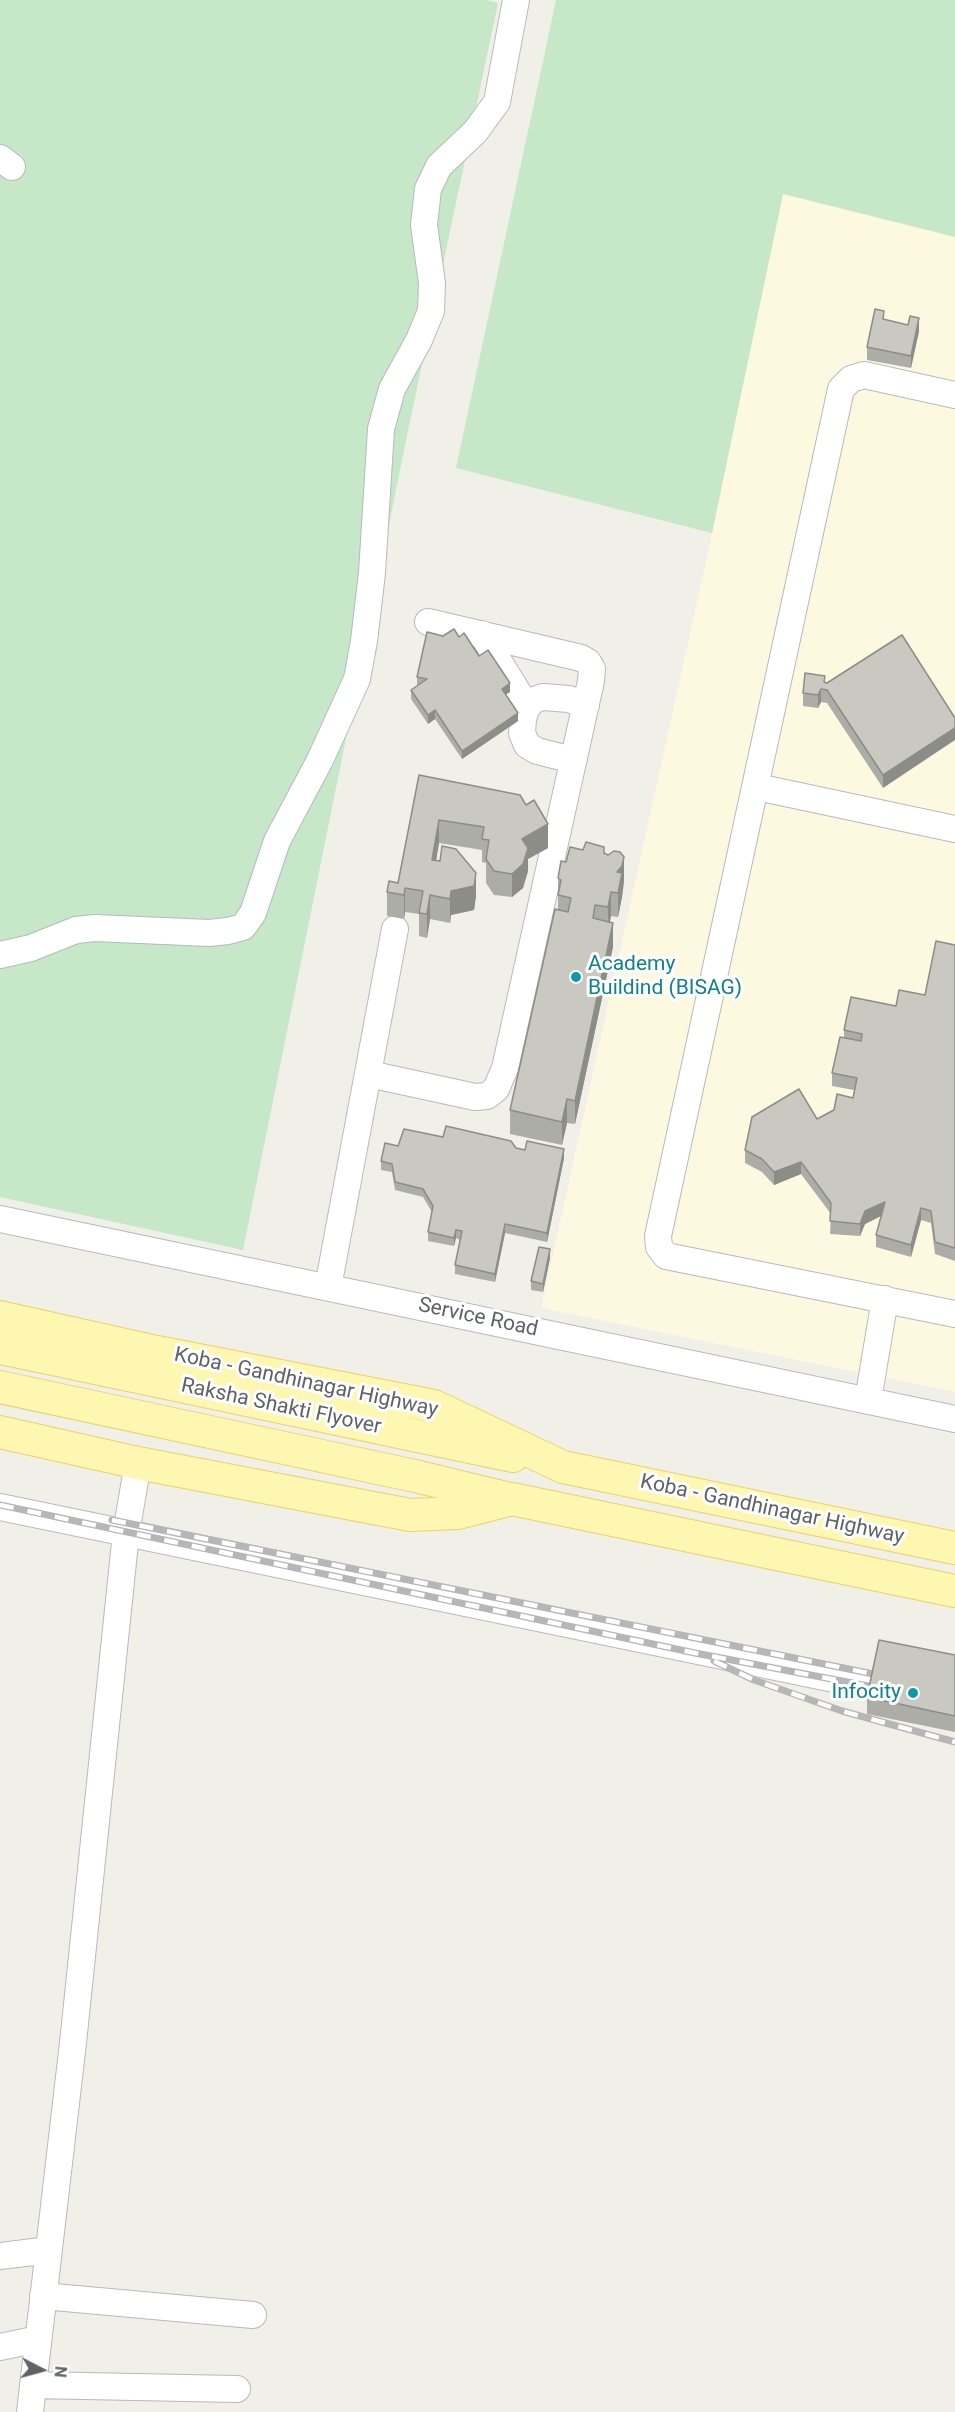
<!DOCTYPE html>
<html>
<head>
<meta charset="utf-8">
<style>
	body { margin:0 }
	#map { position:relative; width:955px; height:2412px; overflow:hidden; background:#f0efe8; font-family:Roboto,sans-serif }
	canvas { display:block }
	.north { position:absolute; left:12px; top:2340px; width:60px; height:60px; -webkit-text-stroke:4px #fff; paint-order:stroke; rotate:96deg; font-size:16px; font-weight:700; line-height:24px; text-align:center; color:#5f6267 }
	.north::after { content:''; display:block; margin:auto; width:21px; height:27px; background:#5f6267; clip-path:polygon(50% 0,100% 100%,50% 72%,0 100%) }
</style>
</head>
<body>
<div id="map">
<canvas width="955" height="2412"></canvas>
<div class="north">N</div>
</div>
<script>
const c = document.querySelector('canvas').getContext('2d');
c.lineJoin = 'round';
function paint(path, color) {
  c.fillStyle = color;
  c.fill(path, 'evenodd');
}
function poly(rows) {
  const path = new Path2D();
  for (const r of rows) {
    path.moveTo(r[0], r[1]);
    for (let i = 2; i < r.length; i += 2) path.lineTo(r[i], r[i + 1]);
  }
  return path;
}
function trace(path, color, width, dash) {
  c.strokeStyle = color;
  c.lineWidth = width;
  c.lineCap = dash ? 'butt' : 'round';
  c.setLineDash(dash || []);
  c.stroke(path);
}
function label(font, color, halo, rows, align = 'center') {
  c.font = font + ' Roboto,sans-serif';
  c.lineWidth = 6;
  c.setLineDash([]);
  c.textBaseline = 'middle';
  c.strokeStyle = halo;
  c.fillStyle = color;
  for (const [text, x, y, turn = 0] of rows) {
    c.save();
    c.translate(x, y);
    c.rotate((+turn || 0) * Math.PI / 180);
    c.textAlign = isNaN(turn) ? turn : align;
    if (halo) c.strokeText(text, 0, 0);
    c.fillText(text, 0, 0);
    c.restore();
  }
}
paint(poly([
	[556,0,955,0,955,1392,541,1308,712,534,783,194,529,125]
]), '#fdf9e0');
paint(poly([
	[0,0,486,0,498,3,404,450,243,1250,0,1197],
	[556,0,955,0,955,237,783,194,712,533,456,468]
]), '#c6e7c8');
const minor = poly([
	[0,158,12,167],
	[955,395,864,375,851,379,841,389,658,1236,659,1247,666,1256,955,1314],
	[482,634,527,707],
	[573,760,537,751,527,745,522,733,523,719,527,707,534,700,543,697,569,699,586,705],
	[757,787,955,829],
	[0,955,31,948,76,930,95,928,209,933,228,931,243,927,253,913,277,841,320,760,357,679,364,641,372,573,381,429,392,389,419,340,431,311,432,283,424,225,428,189,439,166,475,132,497,102,516,0],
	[369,1074,475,1097,487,1096,496,1089,505,1068,591,681,592,669,588,662,581,658,428,622],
	[0,1219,955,1419],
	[328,1287,395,929],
	[868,1400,885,1299],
	[0,1507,955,1704],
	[0,2256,49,2250],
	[43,2296,253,2315],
	[0,2347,38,2339],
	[33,2385,237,2389],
	[30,2412,73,2043,126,1533,138,1463]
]);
const major = poly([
	[0,1317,157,1352,434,1406,563,1467,955,1548],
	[0,1348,513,1456],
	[0,1387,415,1476,506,1498],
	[0,1432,138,1463,410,1515,458,1513,512,1499,955,1591]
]);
trace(minor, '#b8b9be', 28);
trace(major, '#edd264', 34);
trace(minor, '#fff', 26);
trace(major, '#fdf7b1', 32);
const rail = poly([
	[0,1505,695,1653,884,1689],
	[112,1520,888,1677],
	[714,1661,754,1680,842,1711,955,1742]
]);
trace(rail, '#b6b6b7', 7);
trace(rail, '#fff', 4.5, [14]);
paint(poly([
	[884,320,908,325,919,331,911,368,867,360,867,347],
	[902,635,883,788,827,703,821,702,818,708,803,706,803,693,825,683,827,683],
	[443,636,459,637,479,656,510,692,506,694,518,721,462,759,435,719,428,724,411,699,411,690,417,686,417,677],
	[419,775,548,848,528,859,528,871,523,888,512,897,494,895,486,883,486,863,482,862,482,850,439,843,436,861,476,896,474,910,451,915,450,923,430,919,427,938,419,936,419,914,405,912,404,919,387,916,387,892,398,883],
	[583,850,604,853,624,881,622,897,618,917,611,916,610,922,613,947,575,1124,567,1123,562,1145,510,1134,510,1110,558,910,558,878,566,862],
	[955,945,955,1261,935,1254,931,1223,921,1220,911,1257,876,1247,876,1235,881,1216,865,1224,860,1236,830,1234,831,1214,801,1174,774,1185,762,1172,745,1163,745,1150,817,1119,853,1098,854,1090,832,1086,832,1073,844,1038,844,1030,896,1006,925,995],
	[443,1137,516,1148,564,1158,547,1242,505,1233,495,1282,455,1274,455,1265,460,1240,456,1238,454,1246,428,1241,428,1232,432,1212,423,1197,395,1190,392,1172,381,1170,381,1161,398,1146],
	[550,1258,543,1292,531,1290,531,1281],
	[955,1655,955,1732,867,1714,867,1697]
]), '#adada7');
paint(poly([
	[919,318,919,331,911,368,911,356],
	[510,683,510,692,502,697,502,689],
	[821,689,821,702,818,708,818,695],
	[435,710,435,719,428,724,428,715],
	[518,713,518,721,462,759,462,751],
	[955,728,955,740,883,788,883,775],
	[439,820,439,843,432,884,432,860],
	[548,824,548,848,528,859,528,871,523,888,512,897,512,874,522,839],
	[624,857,624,881,622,897,618,917,618,893,617,872],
	[476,873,476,896,474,910,451,915,450,923,450,899,451,891],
	[405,888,405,912,404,919,404,895],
	[611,892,611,916,608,930,608,907],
	[430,895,430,919,427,938,427,914],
	[613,923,613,947,575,1124,575,1101],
	[567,1099,567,1123,562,1145,562,1122],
	[564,1149,564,1158,547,1242,547,1233],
	[801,1162,801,1174,774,1185,774,1172],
	[885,1202,885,1214,865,1224,860,1236,860,1224,865,1211],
	[921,1208,921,1220,911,1257,911,1245],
	[505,1224,505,1233,495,1282,495,1274],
	[456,1230,456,1238,454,1246,454,1238],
	[550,1249,550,1258,543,1292,543,1284]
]), '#8d8d88');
const building = poly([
	[875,309,884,311,883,319,908,325,910,316,919,318,911,356,867,347,875,309],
	[454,629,459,637,464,633,479,656,488,650,510,683,502,689,518,713,462,751,435,710,428,715,411,690,427,679,417,677,427,632,443,636,454,629],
	[902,635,955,718,955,728,883,775,827,690,821,689,818,695,803,693,805,673,825,676,824,682,827,683,902,635],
	[419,775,520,795,526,805,534,800,548,824,522,839,528,848,523,864,512,874,494,871,486,859,489,840,482,839,484,827,439,820,432,860,440,861,442,846,456,849,476,873,474,886,451,891,450,899,430,895,427,914,419,913,423,891,405,888,404,895,387,892,389,881,398,883,419,775],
	[586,842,604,847,604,853,608,855,614,851,620,852,624,857,622,866,617,872,622,873,618,893,611,892,608,907,595,905,593,918,613,923,575,1101,567,1099,562,1122,510,1110,555,909,568,912,571,898,558,895,561,880,558,878,561,861,566,862,570,847,583,850,586,842],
	[936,941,955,945,955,1248,935,1242,931,1211,921,1208,911,1245,876,1235,885,1202,865,1211,860,1224,830,1221,831,1203,801,1162,774,1172,762,1159,745,1150,752,1117,799,1089,817,1119,834,1110,837,1094,853,1098,857,1078,832,1073,840,1037,861,1041,862,1034,844,1030,851,997,896,1006,899,990,925,995,936,941],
	[446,1126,511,1141,516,1148,525,1150,527,1141,564,1149,547,1233,505,1224,495,1274,455,1265,462,1231,456,1230,454,1238,428,1232,433,1206,423,1189,395,1182,392,1164,381,1161,385,1143,398,1146,404,1129,443,1137,446,1126],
	[539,1247,550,1249,543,1284,531,1281,539,1247],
	[879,1640,955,1655,955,1716,867,1697,879,1640]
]);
paint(building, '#c9c9c2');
trace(building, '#8d8d88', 1.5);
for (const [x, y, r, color] of [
	[576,977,6,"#0f9aa8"],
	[913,1693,6,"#0f9aa8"]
]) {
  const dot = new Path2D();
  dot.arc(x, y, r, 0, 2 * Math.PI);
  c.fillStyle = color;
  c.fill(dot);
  trace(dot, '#fff', 2);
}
label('21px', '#0d838f', '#fff', [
	["Academy",588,965],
	["Buildind (BISAG)",588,989],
	["Infocity",901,1693,"right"]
], 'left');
label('21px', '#5f6267', '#fff', [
	["Service Road",478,1318,12],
	["Koba - Gandhinagar Highway",306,1383,12],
	["Raksha Shakti Flyover",281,1407,12],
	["Koba - Gandhinagar Highway",772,1510,12]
]);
</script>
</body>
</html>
